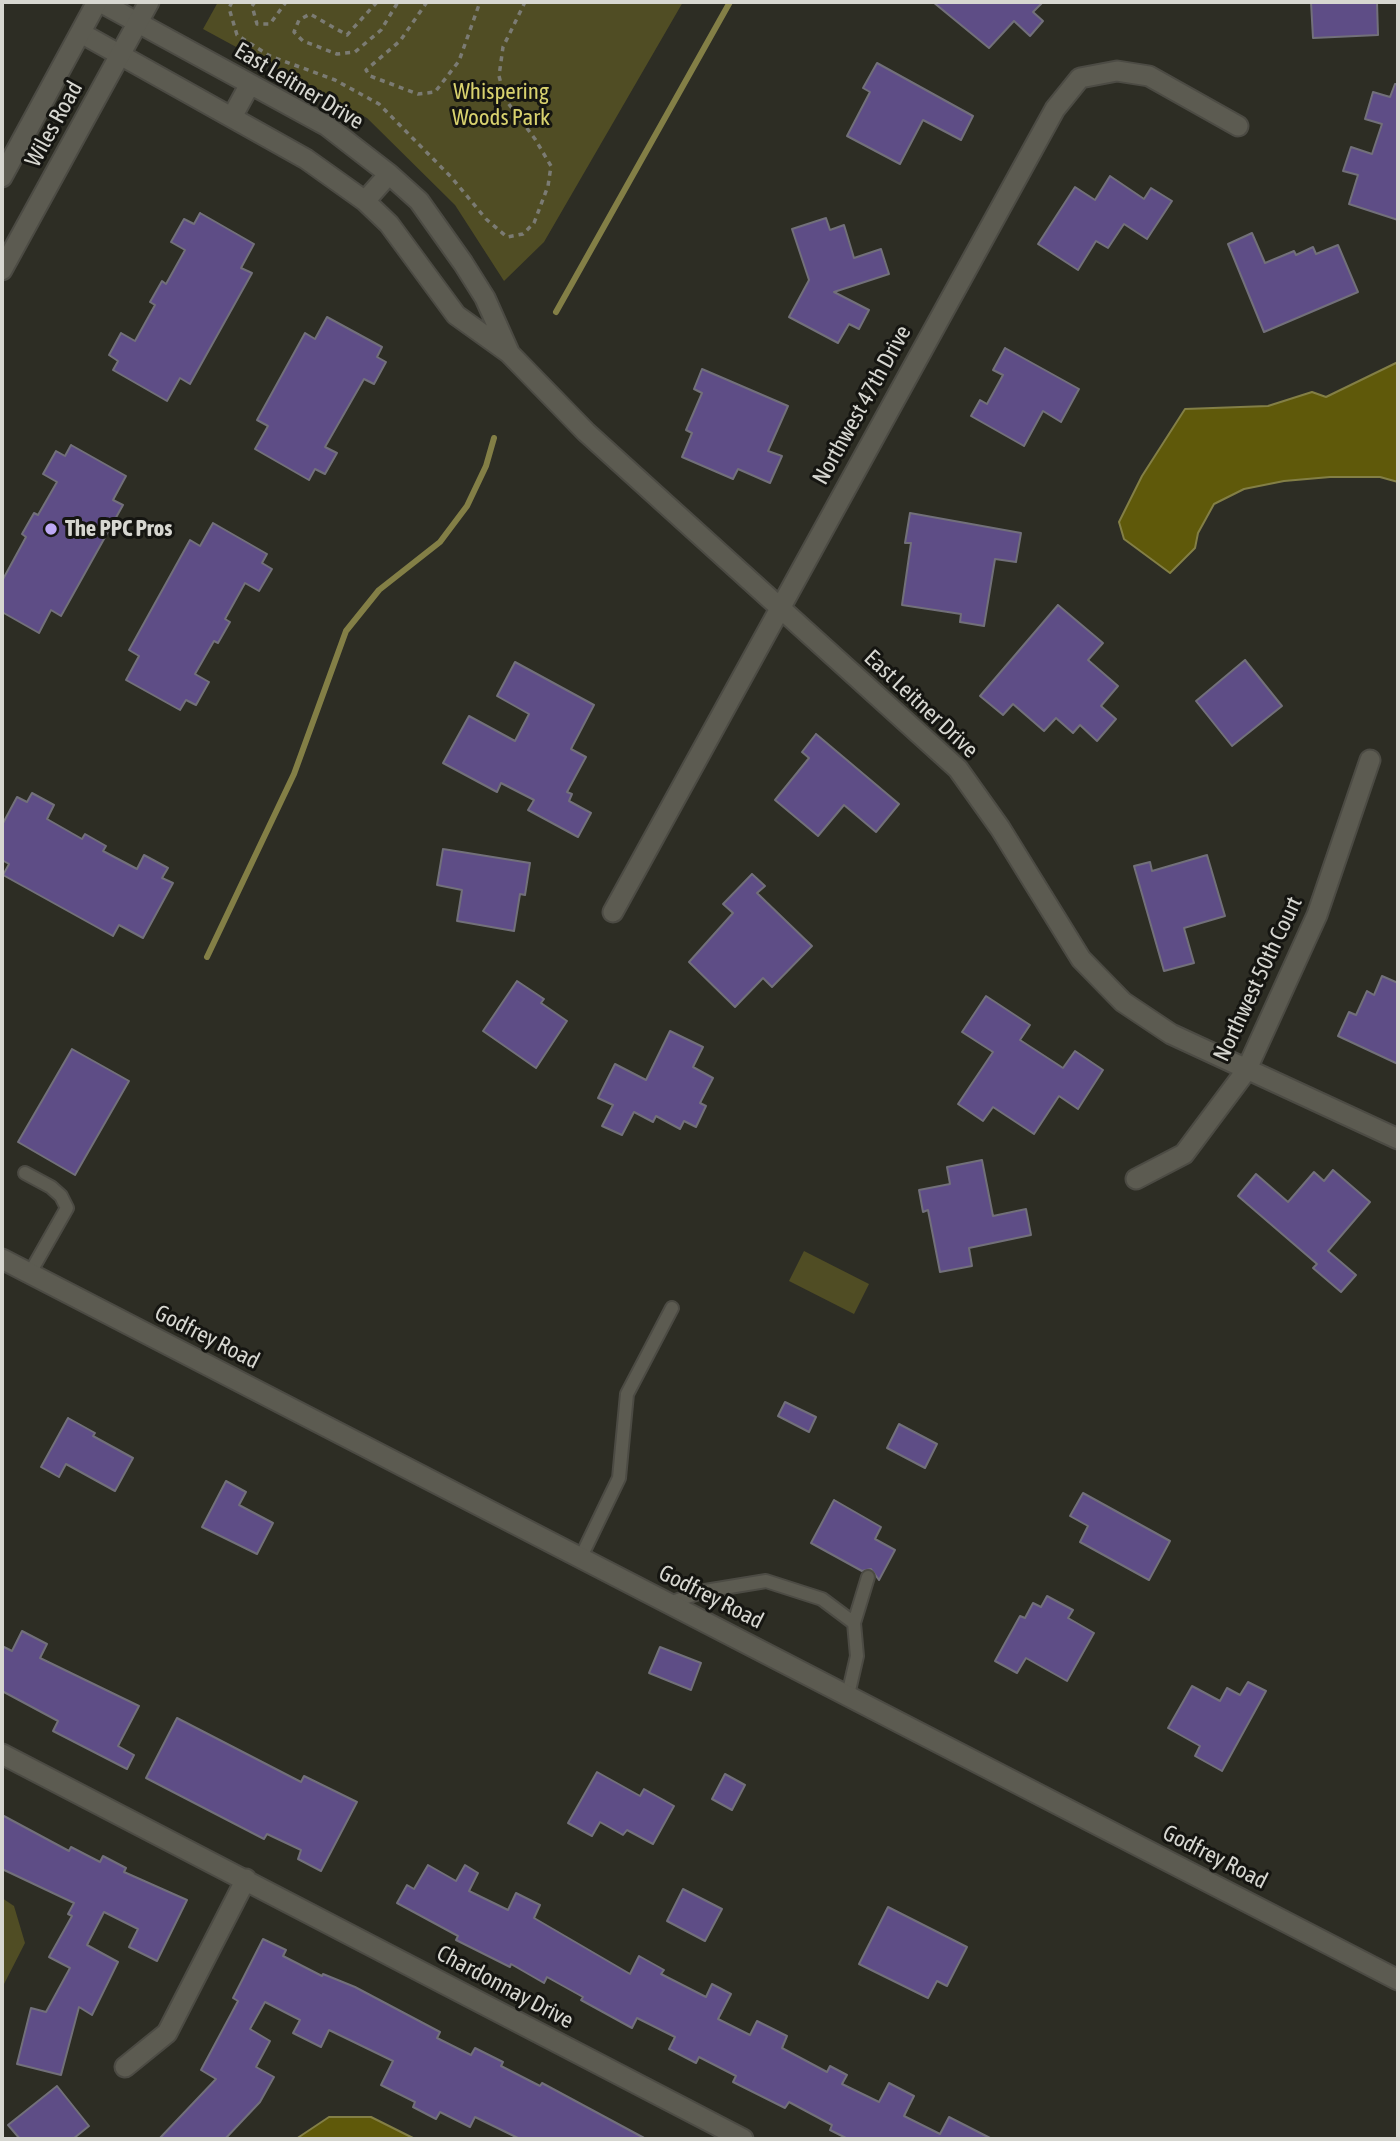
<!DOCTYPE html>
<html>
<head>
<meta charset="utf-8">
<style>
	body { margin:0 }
	#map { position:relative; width:1400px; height:2141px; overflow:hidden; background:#2d2d24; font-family:"Asap Condensed",sans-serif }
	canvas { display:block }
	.frame { position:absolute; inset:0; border:4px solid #d7d7d1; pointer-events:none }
</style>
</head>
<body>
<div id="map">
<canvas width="1400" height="2141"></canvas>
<div class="frame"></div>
</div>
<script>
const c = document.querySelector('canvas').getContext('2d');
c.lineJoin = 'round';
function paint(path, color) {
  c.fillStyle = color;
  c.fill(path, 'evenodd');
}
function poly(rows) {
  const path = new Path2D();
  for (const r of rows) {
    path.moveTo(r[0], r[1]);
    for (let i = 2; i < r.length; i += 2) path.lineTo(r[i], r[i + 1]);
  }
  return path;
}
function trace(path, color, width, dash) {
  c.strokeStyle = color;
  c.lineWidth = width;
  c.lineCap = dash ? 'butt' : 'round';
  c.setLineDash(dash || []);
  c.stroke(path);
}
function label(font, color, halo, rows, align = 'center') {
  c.font = font + ' "Asap Condensed",sans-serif';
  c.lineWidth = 6;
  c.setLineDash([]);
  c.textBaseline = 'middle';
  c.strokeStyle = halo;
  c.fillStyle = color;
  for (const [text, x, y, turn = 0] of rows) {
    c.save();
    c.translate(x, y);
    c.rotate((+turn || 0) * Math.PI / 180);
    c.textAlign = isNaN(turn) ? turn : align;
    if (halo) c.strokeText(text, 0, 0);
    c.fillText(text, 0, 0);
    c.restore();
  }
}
paint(poly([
	[218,2,683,2,544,242,504,281,455,205,367,118,203,29],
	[804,1251,869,1284,854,1314,789,1281],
	[2,1898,14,1906,25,1943,2,1988]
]), '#504d24');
const water = poly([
	[1398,362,1398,482,1380,477,1330,477,1284,481,1244,489,1214,504,1198,533,1195,548,1170,573,1124,539,1119,522,1142,476,1185,409,1268,406,1312,392,1326,397,1398,362],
	[329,2117,371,2117,415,2139,296,2139,329,2117]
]);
paint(water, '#5f590a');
trace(water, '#837f46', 2);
trace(poly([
	[556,312,730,2],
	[207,957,294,774,346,631,379,590,440,542,467,506,486,466,494,438]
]), '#837f46', 6);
const building = poly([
	[933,2,1043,2,1033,12,1043,21,1030,36,1014,21,989,48,933,2],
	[1311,2,1377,2,1378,35,1313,38,1311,2],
	[877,63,973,116,961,140,923,120,900,164,847,136,870,92,863,88,877,63],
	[1395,84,1398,84,1398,220,1349,204,1358,175,1343,171,1351,147,1372,154,1382,124,1365,119,1373,92,1390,97,1395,84],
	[1110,176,1144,199,1151,188,1172,201,1147,239,1124,224,1108,248,1096,241,1078,270,1038,244,1075,187,1095,200,1110,176],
	[200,213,254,244,241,268,252,273,190,384,180,378,167,401,113,370,118,361,109,355,121,333,135,341,155,305,150,302,162,281,166,284,185,250,171,242,184,219,194,224,200,213],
	[826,218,830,230,844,225,854,258,881,249,889,274,834,292,869,310,859,329,849,324,838,343,789,317,809,280,792,229,826,218],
	[1252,233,1265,263,1294,251,1296,255,1313,247,1316,254,1338,245,1358,292,1264,332,1228,244,1252,233],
	[327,317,382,347,377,357,386,362,374,384,364,379,325,447,337,453,325,474,315,469,309,480,255,449,268,426,257,420,305,333,315,339,327,317],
	[1005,348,1079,389,1061,422,1043,411,1024,446,971,416,980,400,987,404,1003,375,993,370,1005,348],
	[702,369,788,406,768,451,782,456,770,483,738,469,733,479,682,457,692,433,686,430,702,393,694,389,702,369],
	[71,445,126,476,113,500,123,505,61,616,51,610,39,633,2,612,2,581,26,537,22,534,34,513,38,515,57,482,43,474,56,451,65,456,71,445],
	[910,513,1021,533,1016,562,995,559,984,626,960,622,961,614,902,605,911,543,905,543,910,513],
	[213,523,267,554,262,563,272,569,259,591,245,583,225,619,230,622,218,643,214,641,195,674,209,682,196,705,186,700,180,710,126,680,139,656,129,650,190,540,200,546,213,523],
	[1058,605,1103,643,1088,660,1118,686,1101,706,1116,719,1097,741,1080,725,1073,733,1056,718,1044,731,1013,704,1003,715,980,696,1058,605],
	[1245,660,1282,706,1232,746,1196,701,1245,660],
	[515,662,594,705,571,749,586,757,567,792,572,794,569,801,591,813,578,837,528,810,534,800,501,783,497,792,443,763,469,716,515,741,529,714,497,696,515,662],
	[816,734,899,804,876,832,844,805,818,836,775,800,809,758,802,752,816,734],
	[32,793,54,805,47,819,82,839,85,834,106,846,103,851,137,869,144,855,168,868,162,878,173,883,143,938,119,925,113,936,3,875,9,864,2,860,2,825,17,797,27,802,32,793],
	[443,849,530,863,525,895,520,894,514,931,457,921,462,890,437,885,443,849],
	[1207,855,1225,916,1184,928,1194,963,1164,971,1134,866,1150,862,1152,871,1207,855],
	[752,874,765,886,757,893,812,946,772,987,763,978,735,1007,689,962,733,913,723,904,752,874],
	[1382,976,1398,983,1398,1064,1338,1036,1349,1012,1356,1015,1367,991,1374,995,1382,976],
	[517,981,544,999,541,1003,567,1021,536,1068,483,1031,517,981],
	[986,996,1030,1025,1020,1040,1063,1068,1075,1051,1103,1070,1078,1109,1059,1096,1034,1134,993,1107,983,1121,958,1104,993,1052,962,1032,986,996],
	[670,1031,703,1047,693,1067,713,1078,700,1103,706,1106,696,1127,684,1121,680,1129,656,1116,653,1122,634,1112,622,1135,602,1126,613,1105,598,1098,615,1064,646,1080,670,1031],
	[72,1049,129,1081,75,1175,18,1142,72,1049],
	[982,1160,993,1216,1026,1209,1031,1235,969,1248,972,1266,940,1272,928,1210,923,1212,919,1190,950,1184,947,1167,982,1160],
	[1333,1170,1370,1202,1328,1251,1356,1275,1341,1292,1313,1268,1317,1264,1238,1196,1256,1174,1288,1202,1314,1172,1324,1181,1333,1170],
	[785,1402,816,1417,809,1432,778,1416,785,1402],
	[68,1418,95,1433,93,1436,133,1458,115,1491,66,1464,59,1477,41,1467,68,1418],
	[899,1424,937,1444,925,1468,887,1448,899,1424],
	[226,1481,246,1492,239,1505,273,1523,257,1554,202,1527,226,1481],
	[1083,1493,1170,1541,1149,1580,1080,1542,1088,1526,1070,1516,1083,1493],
	[834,1500,881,1527,875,1539,895,1550,879,1580,871,1569,862,1571,811,1543,834,1500],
	[1047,1596,1073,1610,1068,1618,1094,1633,1067,1681,1026,1658,1017,1673,995,1661,1020,1616,1025,1618,1033,1603,1041,1607,1047,1596],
	[22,1631,47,1644,40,1658,139,1706,118,1746,134,1755,127,1769,53,1731,58,1721,2,1691,2,1646,12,1651,22,1631],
	[660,1647,701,1663,691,1690,649,1673,660,1647],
	[1248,1682,1266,1691,1222,1771,1195,1756,1200,1746,1168,1728,1192,1686,1220,1701,1227,1688,1240,1695,1248,1682],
	[177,1718,301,1782,304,1776,357,1802,321,1871,298,1859,301,1850,267,1834,264,1839,146,1778,177,1718],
	[597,1772,640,1796,644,1789,674,1806,653,1844,627,1830,623,1835,600,1822,592,1836,568,1823,597,1772],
	[725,1774,745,1785,732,1810,712,1799,725,1774],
	[2,1815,69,1851,71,1847,100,1862,103,1856,126,1868,124,1872,187,1900,157,1961,129,1947,138,1929,104,1912,87,1945,118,1962,92,2015,79,2007,61,2075,17,2064,31,2008,46,2012,70,1968,49,1957,72,1916,68,1914,74,1903,2,1869,2,1815],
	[428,1865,456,1881,465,1865,478,1873,469,1891,508,1910,516,1893,540,1905,534,1918,630,1974,639,1956,664,1970,661,1974,706,1997,712,1984,731,1994,718,2019,750,2035,757,2021,787,2036,782,2048,827,2072,830,2066,847,2075,842,2084,879,2102,889,2083,914,2096,904,2116,940,2134,949,2117,992,2139,848,2139,830,2130,832,2125,789,2102,785,2108,733,2082,736,2076,699,2057,696,2063,669,2049,675,2037,637,2018,632,2028,581,2000,583,1997,547,1977,544,1983,511,1964,510,1967,456,1940,458,1936,397,1903,407,1885,414,1889,428,1865],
	[683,1889,722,1909,705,1941,667,1921,683,1889],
	[888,1907,967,1947,947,1986,937,1981,928,1998,859,1964,888,1907],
	[263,1939,286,1950,283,1956,322,1976,323,1974,355,1987,440,2032,437,2038,471,2055,475,2048,503,2062,501,2066,540,2086,542,2083,646,2139,520,2139,475,2117,470,2127,440,2112,436,2119,413,2107,415,2102,381,2085,393,2061,329,2030,321,2047,293,2033,300,2020,265,2002,250,2029,270,2041,256,2067,274,2077,260,2102,225,2139,159,2139,216,2079,201,2070,238,2001,233,1998,263,1939],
	[57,2086,89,2126,73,2139,20,2139,8,2125,57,2086]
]);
paint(building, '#5e4d86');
trace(building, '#72707a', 2);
const service = poly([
	[25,1173,51,1187,61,1196,67,1208,30,1273],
	[581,1557,619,1478,627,1394,672,1308],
	[669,1603,705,1591,766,1581,822,1599,854,1623,857,1656,848,1695],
	[854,1623,868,1577]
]);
const minor = poly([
	[100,2,327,126,389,174,419,201,463,263,485,298,509,352],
	[81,33,306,159,365,201,389,224,456,315,509,353,586,432,958,769,1000,828,1081,959,1123,1002,1171,1034,1398,1139],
	[232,117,250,84],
	[365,201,389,174],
	[613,912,1055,109,1080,78,1117,71,1149,76,1238,126],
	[1136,1179,1184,1154,1246,1071,1317,915,1370,760],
	[2,1259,1398,1980],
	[2,1754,743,2139],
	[125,2067,167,2033,246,1879]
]);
const secondary = poly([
	[2,177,97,2],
	[2,270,149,2]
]);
trace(service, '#4c4b44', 16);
trace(minor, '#4c4b44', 23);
trace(secondary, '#4c4b44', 23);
trace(poly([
	[232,2,229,8,237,35,270,56,335,80,379,104,452,178,486,219,507,237,523,234,534,223,548,186,551,166,535,139,505,99,499,76,503,47,525,2],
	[255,2,252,6,257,24,270,24,286,2],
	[377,2,347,35,310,14,299,20,294,32,303,41,337,54,355,52,381,30,398,2],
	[427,2,400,41,366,70,370,76,418,94,435,92,459,61,480,2]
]), '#7b7b73', 3.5, [5, 5]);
trace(service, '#5c5b51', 12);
trace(minor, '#5c5b51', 19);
trace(secondary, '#5c5b51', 19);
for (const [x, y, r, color] of [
	[51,529,7,"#bea9f5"]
]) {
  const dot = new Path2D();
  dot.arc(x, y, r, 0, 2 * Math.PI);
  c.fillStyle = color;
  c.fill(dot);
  trace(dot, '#151511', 2.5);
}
label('23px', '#d7d7d1', '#151511', [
	["East Leitner Drive",299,86,31],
	["Wiles Road",54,124,-61],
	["Northwest 47th Drive",862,405,-61],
	["East Leitner Drive",921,704,43],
	["Northwest 50th Court",1258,979,-65],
	["Godfrey Road",207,1337,27],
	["Godfrey Road",711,1597,27],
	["Godfrey Road",1215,1857,27],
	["Chardonnay Drive",505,1987,28]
]);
label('23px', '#d9d26e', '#151511', [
	["Whispering",501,92],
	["Woods Park",501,118]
]);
label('bold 23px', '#d7d7d1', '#151511', [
	["The PPC Pros",65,529]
], 'left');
</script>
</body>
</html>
